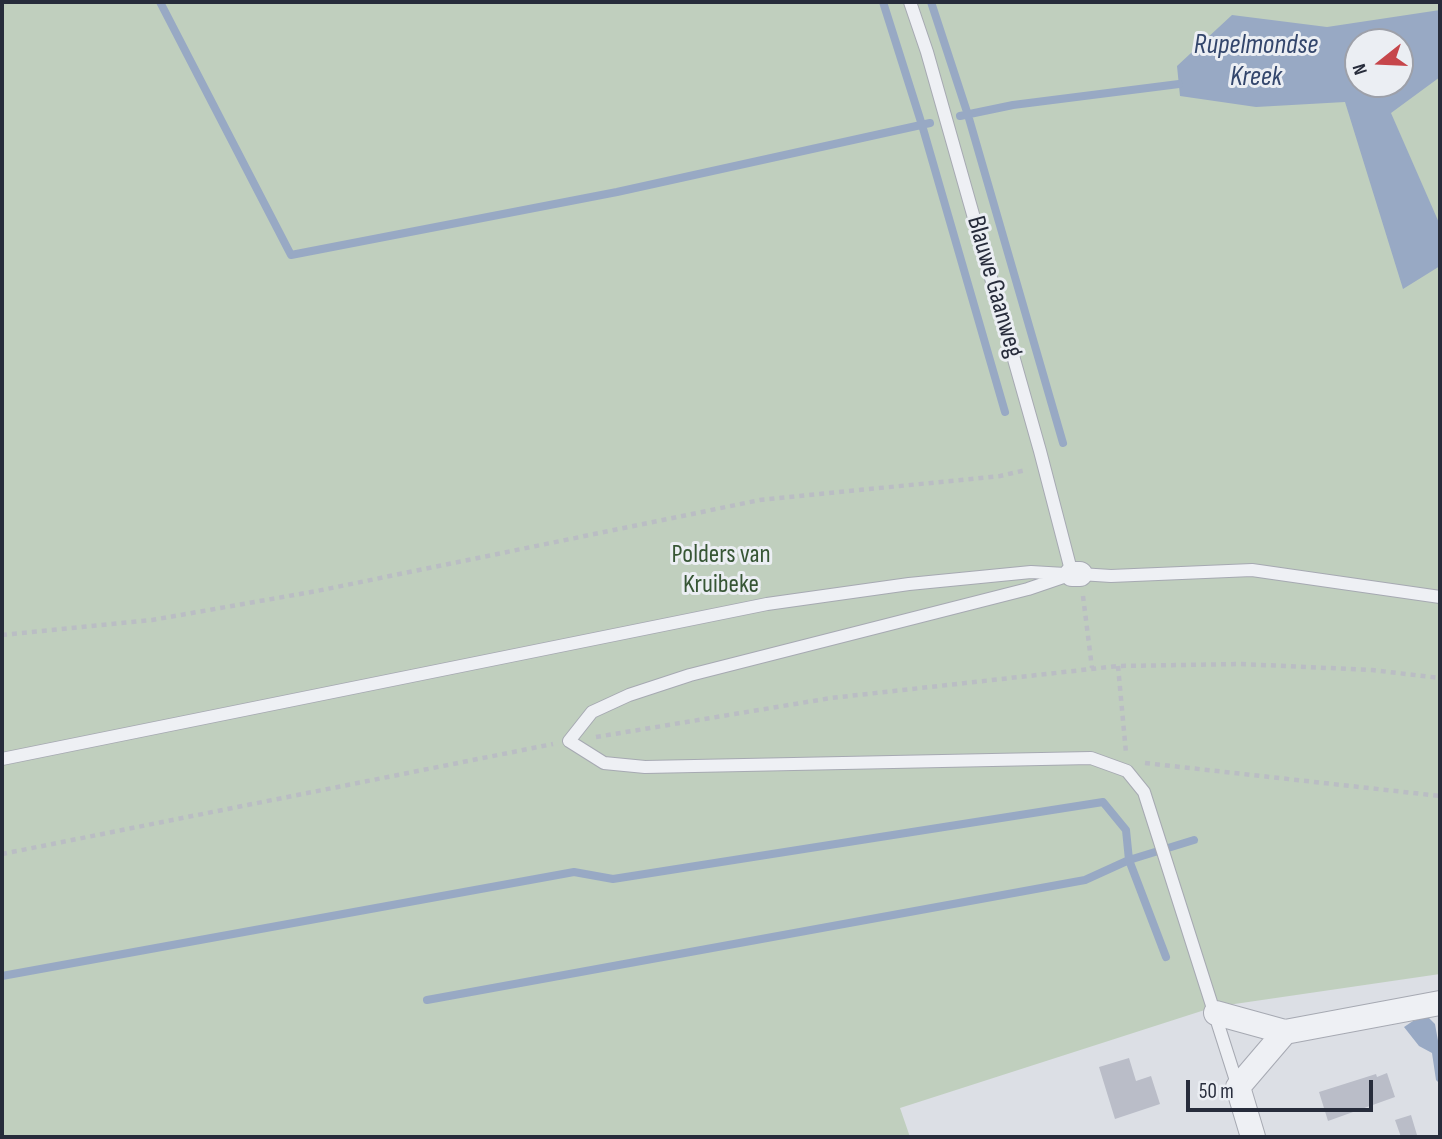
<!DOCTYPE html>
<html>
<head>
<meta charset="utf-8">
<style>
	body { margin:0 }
	#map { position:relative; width:1442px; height:1139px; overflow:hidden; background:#dcdfe5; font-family:"Sofia Sans Condensed",sans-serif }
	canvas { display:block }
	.frame { position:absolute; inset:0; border:4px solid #272c3b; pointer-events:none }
	.north { position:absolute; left:1344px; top:28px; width:70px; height:70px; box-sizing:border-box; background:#ebeef3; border:2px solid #9da0a9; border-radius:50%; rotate:252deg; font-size:19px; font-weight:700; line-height:28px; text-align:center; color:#272c3b }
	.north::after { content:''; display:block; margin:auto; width:24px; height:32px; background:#c6464b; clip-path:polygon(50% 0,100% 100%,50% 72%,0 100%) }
	.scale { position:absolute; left:1186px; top:1080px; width:187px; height:32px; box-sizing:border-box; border:4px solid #272c3b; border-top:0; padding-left:9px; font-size:21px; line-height:24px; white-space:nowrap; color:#272c3b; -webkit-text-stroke:5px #ebeef3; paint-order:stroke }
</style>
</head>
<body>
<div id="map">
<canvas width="1442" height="1139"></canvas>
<div class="frame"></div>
<div class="north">N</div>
<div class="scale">50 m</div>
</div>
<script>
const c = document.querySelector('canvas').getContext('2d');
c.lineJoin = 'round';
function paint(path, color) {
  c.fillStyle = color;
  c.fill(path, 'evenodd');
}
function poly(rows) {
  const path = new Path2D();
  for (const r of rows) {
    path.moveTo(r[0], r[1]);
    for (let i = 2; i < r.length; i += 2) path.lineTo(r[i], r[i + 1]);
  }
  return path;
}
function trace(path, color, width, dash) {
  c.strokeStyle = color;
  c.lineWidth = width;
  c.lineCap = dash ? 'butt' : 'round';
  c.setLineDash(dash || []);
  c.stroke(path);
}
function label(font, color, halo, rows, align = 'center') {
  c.font = font + ' "Sofia Sans Condensed",sans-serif';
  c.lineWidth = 6;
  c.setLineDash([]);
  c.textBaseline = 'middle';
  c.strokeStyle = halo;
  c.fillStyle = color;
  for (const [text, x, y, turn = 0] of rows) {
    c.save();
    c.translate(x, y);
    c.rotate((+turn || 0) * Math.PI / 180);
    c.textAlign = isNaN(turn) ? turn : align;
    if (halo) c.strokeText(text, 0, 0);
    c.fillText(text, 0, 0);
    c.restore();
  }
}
paint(poly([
	[2,2,1440,2,1440,974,1214,1007,900,1108,910,1137,2,1137],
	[1358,42,1400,42,1400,84,1358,84]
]), '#c0cfbe');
paint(poly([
	[1440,10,1440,77,1391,113,1440,225,1440,266,1403,289,1345,102,1256,107,1180,96,1177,66,1232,15,1327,27],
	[1358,42,1400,42,1400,84,1358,84],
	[1423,1018,1429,1018,1435,1024,1440,1052,1440,1084,1436,1080,1432,1053,1419,1046,1404,1027,1413,1021]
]), '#98a9c4');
trace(poly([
	[160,2,291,255,617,192,930,123],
	[883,2,922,125,1005,412],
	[931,2,968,115,1063,443],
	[960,116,1013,105,1179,84],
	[1166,957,1129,860,1194,840],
	[2,976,574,872,613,879,1103,802,1126,830,1129,860,1085,880,427,1000]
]), '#98a9c4', 8);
paint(poly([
	[1129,1058,1136,1081,1151,1076,1160,1104,1115,1119,1099,1067],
	[1387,1073,1395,1097,1328,1121,1319,1092,1376,1074,1377,1077],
	[1411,1115,1417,1135,1401,1137,1395,1120]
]), '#babdc8');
const lane = poly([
	[910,2,927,52,1040,451,1072,574],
	[1072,574,1028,589,690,675,629,695,592,712,569,741,604,763,645,767,1091,758,1127,771,1144,792,1238,1087],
	[1080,574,1111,576,1252,570,1440,597],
	[2,759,767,604,909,584,1031,572,1065,574]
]);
const street = poly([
	[1072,574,1080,574],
	[1216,1013,1285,1032],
	[1253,1137,1238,1087,1285,1032,1440,1003]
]);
trace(lane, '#a6a9b2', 14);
trace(street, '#a6a9b2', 26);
trace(poly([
	[1083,596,1092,668],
	[2,635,152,620,317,591,760,500,1000,476,1026,470],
	[1118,666,1126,753],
	[596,737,831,698,1118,666,1241,664,1372,670,1440,678],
	[1145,763,1440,796],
	[2,854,553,744]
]), '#babdc4', 4.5, [5, 5]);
trace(lane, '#eef0f4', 12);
trace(street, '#eef0f4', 24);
label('26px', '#272c3b', '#ebeef3', [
	["Blauwe Gaanweg",994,287,74]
]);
label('26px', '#375635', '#ebeef3', [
	["Polders van",721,555],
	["Kruibeke",721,585]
]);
label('italic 28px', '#33466c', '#ebeef3', [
	["Rupelmondse",1256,46],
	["Kreek",1256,78]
]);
</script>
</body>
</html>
